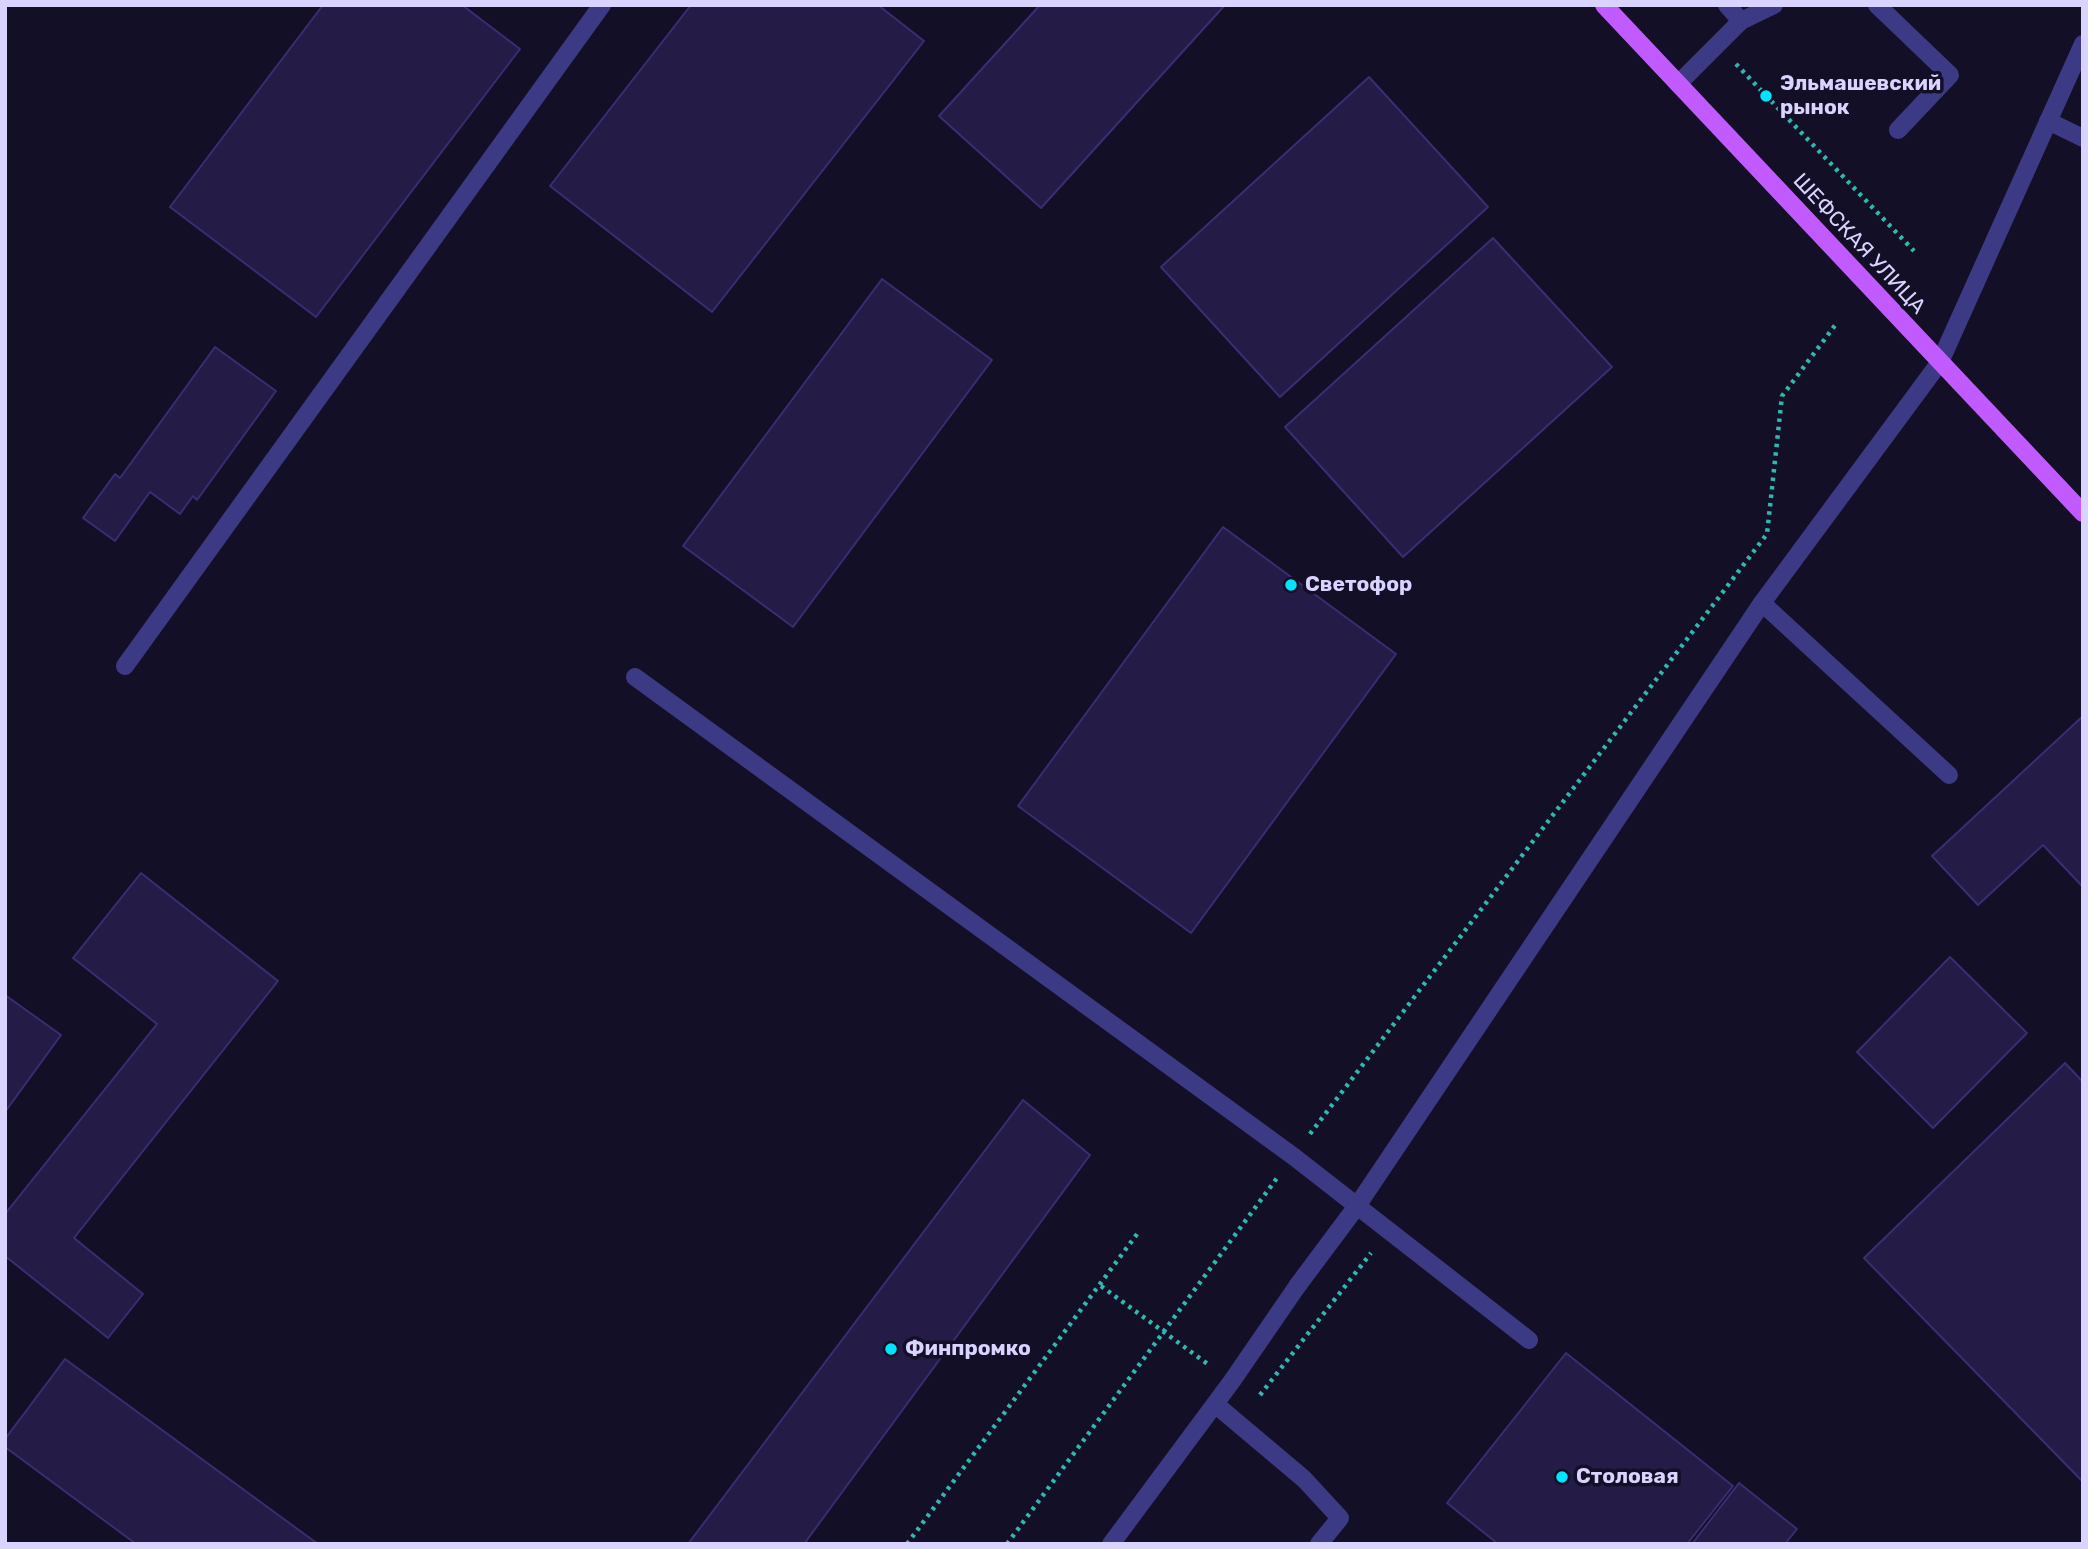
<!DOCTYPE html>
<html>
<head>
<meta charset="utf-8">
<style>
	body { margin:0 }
	#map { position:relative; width:2088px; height:1549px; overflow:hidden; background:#130f26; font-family:Rubik,sans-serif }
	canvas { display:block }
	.frame { position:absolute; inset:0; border:7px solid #d9d4ff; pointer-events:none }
</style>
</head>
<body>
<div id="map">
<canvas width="2088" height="1549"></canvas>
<div class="frame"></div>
</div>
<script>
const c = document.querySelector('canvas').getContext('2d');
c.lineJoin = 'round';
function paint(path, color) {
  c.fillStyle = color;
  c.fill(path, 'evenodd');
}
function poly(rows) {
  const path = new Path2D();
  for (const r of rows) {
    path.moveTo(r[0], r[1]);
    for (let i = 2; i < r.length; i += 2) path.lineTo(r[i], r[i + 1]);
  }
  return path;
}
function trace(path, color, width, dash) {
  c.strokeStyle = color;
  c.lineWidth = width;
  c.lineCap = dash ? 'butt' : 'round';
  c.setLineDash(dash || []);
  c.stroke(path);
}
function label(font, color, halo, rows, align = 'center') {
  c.font = font + ' Rubik,sans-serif';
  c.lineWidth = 7;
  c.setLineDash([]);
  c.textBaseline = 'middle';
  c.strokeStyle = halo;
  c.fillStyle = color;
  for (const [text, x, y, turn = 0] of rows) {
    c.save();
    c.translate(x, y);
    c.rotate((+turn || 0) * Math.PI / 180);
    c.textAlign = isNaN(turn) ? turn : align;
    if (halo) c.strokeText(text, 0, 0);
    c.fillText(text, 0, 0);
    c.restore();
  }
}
const building = poly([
	[323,5,462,5,520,49,316,317,170,207,323,5],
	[691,5,878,5,924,41,712,312,550,186,691,5],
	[1040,5,1225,5,1041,208,939,116,1040,5],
	[1369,77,1488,207,1280,397,1161,267,1369,77],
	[1493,238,1612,367,1403,557,1285,427,1493,238],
	[882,279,992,360,793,627,683,546,882,279],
	[215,347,276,391,197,500,193,496,180,514,150,492,115,541,83,518,115,474,120,478,215,347],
	[1223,527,1396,654,1191,933,1018,806,1223,527],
	[2083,716,2083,887,2043,845,1978,905,1932,856,2083,716],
	[141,873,278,981,74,1238,143,1294,108,1338,5,1256,5,1214,157,1024,73,958,141,873],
	[1950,957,2027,1033,1933,1128,1857,1052,1950,957],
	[5,995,61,1035,5,1112,5,995],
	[2065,1063,2083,1082,2083,1482,1864,1258,2065,1063],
	[1023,1100,1090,1155,804,1544,688,1544,1023,1100],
	[1566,1353,1733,1486,1687,1544,1498,1544,1447,1503,1566,1353],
	[65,1359,318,1544,136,1544,5,1447,5,1439,65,1359],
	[1739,1483,1797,1529,1785,1544,1692,1544,1739,1483]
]);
paint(building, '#241b47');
trace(building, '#3b2d73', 2);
trace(poly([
	[1736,64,1914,251],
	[1310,1134,1767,534,1782,396,1836,324],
	[1101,1286,1209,1365],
	[1260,1395,1371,1253],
	[907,1544,1140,1230],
	[1007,1544,1277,1178]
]), '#2fb8b0', 4.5, [3.5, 5]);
trace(poly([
	[1727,5,1741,21],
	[1877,5,1950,75,1898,130],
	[2048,121,2083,138],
	[1762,603,1949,775],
	[125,666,602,5],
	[635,677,1293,1156,1529,1340],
	[1215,1404,1304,1479,1340,1518,1319,1544],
	[1111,1544,1232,1381,1298,1285]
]), '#3d3a85', 18);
trace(poly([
	[1678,84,1741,21,1774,5],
	[1298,1285,1357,1206,1762,603,1940,362,2083,44]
]), '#3d3a85', 18);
trace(poly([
	[1604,5,2083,513]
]), '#c25bff', 18);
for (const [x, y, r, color] of [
	[1766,96,7,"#00e5ff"],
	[1291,585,7,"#00e5ff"],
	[891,1349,7,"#00e5ff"],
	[1562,1477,7,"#00e5ff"]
]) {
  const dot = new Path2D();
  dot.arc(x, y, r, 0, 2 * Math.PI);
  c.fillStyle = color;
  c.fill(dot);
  trace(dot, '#130f26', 2.5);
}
label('bold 21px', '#d9d4ff', '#130f26', [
	["Эльмашевский",1780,84],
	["рынок",1780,108],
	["Светофор",1305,585],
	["Финпромко",905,1349],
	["Столовая",1576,1477]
], 'left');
label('21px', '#d9d4ff', '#130f26', [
	["ШЕФСКАЯ УЛИЦА",1859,244,47]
]);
</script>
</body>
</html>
